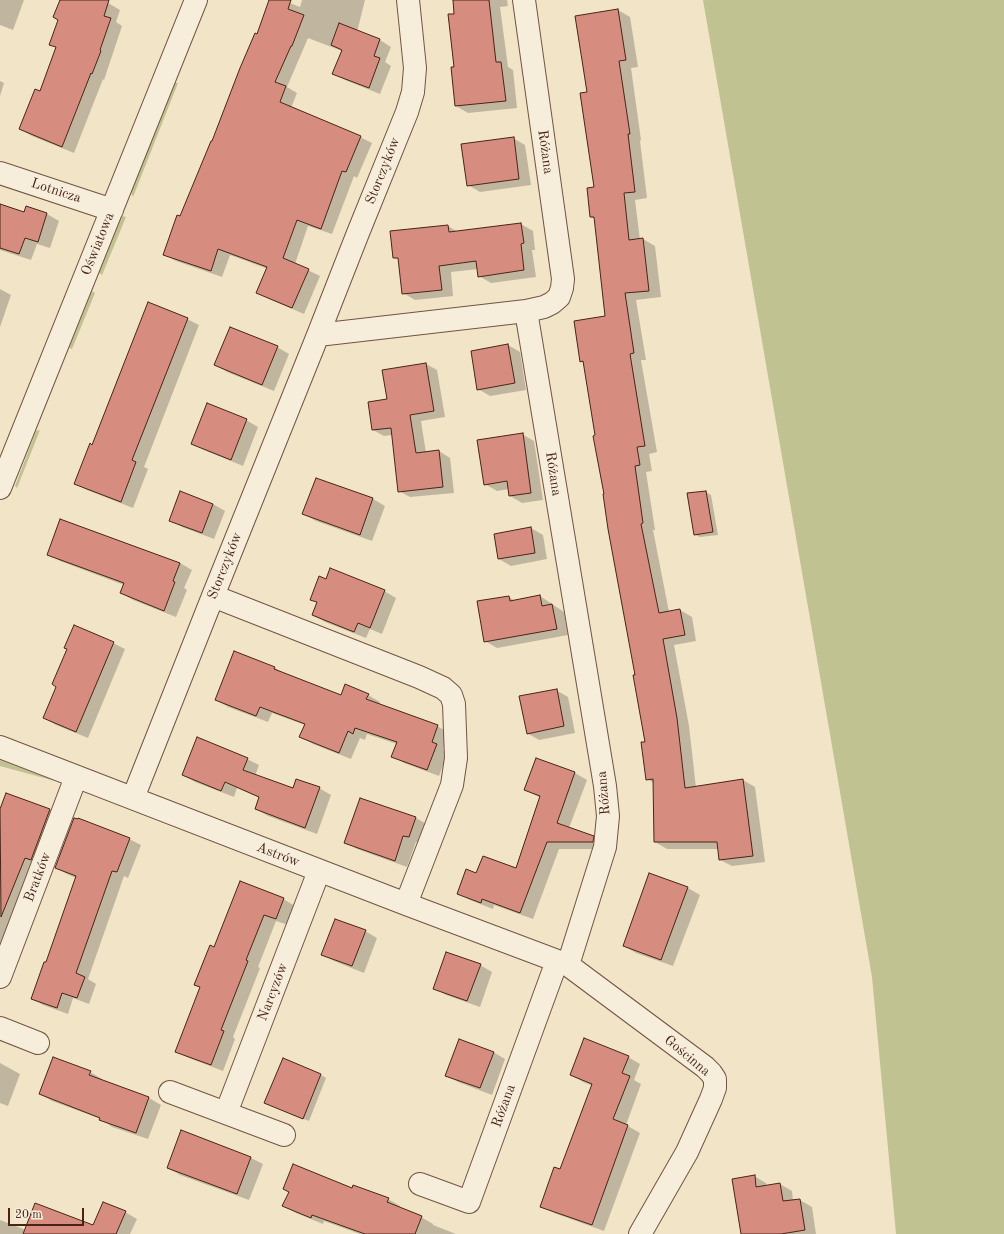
<!DOCTYPE html>
<html>
<head>
<meta charset="utf-8">
<style>
	body { margin:0 }
	#map { position:relative; width:1004px; height:1234px; overflow:hidden; background:#f1e4c7; font-family:"Old Standard TT",serif }
	canvas { display:block }
	.scale { position:absolute; left:8px; top:1208px; width:76px; height:18px; box-sizing:border-box; border:2px solid #472417; border-top:0; padding-left:5px; font-size:12px; line-height:14px; white-space:nowrap; color:#472417; -webkit-text-stroke:3px #f6eddb; paint-order:stroke }
</style>
</head>
<body>
<div id="map">
<canvas width="1004" height="1234"></canvas>
<div class="scale">20 m</div>
</div>
<script>
const c = document.querySelector('canvas').getContext('2d');
c.lineJoin = 'round';
function paint(path, color) {
  c.fillStyle = color;
  c.fill(path, 'evenodd');
}
function poly(rows) {
  const path = new Path2D();
  for (const r of rows) {
    path.moveTo(r[0], r[1]);
    for (let i = 2; i < r.length; i += 2) path.lineTo(r[i], r[i + 1]);
  }
  return path;
}
function trace(path, color, width, dash) {
  c.strokeStyle = color;
  c.lineWidth = width;
  c.lineCap = dash ? 'butt' : 'round';
  c.setLineDash(dash || []);
  c.stroke(path);
}
function label(font, color, halo, rows, align = 'center') {
  c.font = font + ' "Old Standard TT",serif';
  c.lineWidth = 3;
  c.setLineDash([]);
  c.textBaseline = 'middle';
  c.strokeStyle = halo;
  c.fillStyle = color;
  for (const [text, x, y, turn = 0] of rows) {
    c.save();
    c.translate(x, y);
    c.rotate((+turn || 0) * Math.PI / 180);
    c.textAlign = isNaN(turn) ? turn : align;
    if (halo) c.strokeText(text, 0, 0);
    c.fillText(text, 0, 0);
    c.restore();
  }
}
paint(poly([
	[703,0,1004,0,1004,1234,896,1234,872,977],
	[175,83,178,83,133,197,131,193],
	[122,216,126,217,102,275,99,273],
	[92,291,95,293,72,349,69,348],
	[40,430,17,488,15,486,36,431],
	[0,758,52,778,55,781,0,766]
]), '#c1c291');
paint(poly([
	[0,0,24,0,13,30,0,25],
	[61,0,101,0,108,3,120,10,116,22,122,26,104,80,103,79,74,153,32,136,20,129,40,92,57,48,50,44,59,20],
	[271,0,282,0,300,7,302,0,365,0,357,32,380,40,391,47,385,62,391,66,380,94,345,80,334,74,342,51,308,38,287,87,297,93,291,108,360,137,372,143,357,178,354,176,332,234,308,226,295,264,320,276,304,314,269,299,258,293,268,269,230,255,222,277,176,261,165,255,213,143,257,35],
	[454,0,507,0,508,6,500,7,508,67,513,70,517,108,468,113,456,106,455,14],
	[618,10,630,17,638,67,631,68,641,140,640,141,647,198,635,200,640,240,643,239,655,246,661,297,636,300,646,360,641,360,657,452,649,454,652,471,646,472,655,530,653,530,669,612,680,610,692,617,696,641,674,645,689,726,696,788,743,780,755,787,765,862,732,866,720,860,718,849,667,849,655,842,654,783,647,779,646,742,636,676,584,363,581,361,606,316,595,219,591,217,595,188,588,93],
	[0,81,4,83,0,96],
	[513,138,525,145,531,185,480,192,468,185],
	[0,205,25,213,27,207,47,214,59,221,50,248,37,244,31,260,0,250],
	[521,224,533,231,535,250,532,250,536,277,491,283,479,276,478,269,451,272,453,296,415,300,403,293,399,260,394,257,448,226,458,232],
	[0,289,11,295,0,327],
	[187,319,199,325,144,467,148,469,133,508,87,490,75,483,93,446],
	[508,345,520,352,526,390,490,396,478,389],
	[277,347,289,354,274,391,227,372,215,365],
	[426,364,437,370,445,417,421,421,426,453,439,451,450,458,454,493,410,497,399,491,392,435,384,436,373,430,388,400],
	[246,420,258,427,243,466,204,450,192,443],
	[522,434,534,441,543,500,522,503,510,496,509,489,497,491,485,484],
	[316,479,373,499,385,506,372,541,316,521,304,514],
	[181,492,213,504,225,511,214,539,182,527,170,520],
	[706,492,711,495,718,535,700,537,694,534],
	[60,520,180,563,192,570,184,588,187,590,176,617,133,600,121,593,124,585,60,561,48,554],
	[531,528,543,535,547,559,511,566,499,559,495,535],
	[326,580,384,591,396,598,382,634,370,629,366,638,325,622,313,615,318,603,312,599],
	[540,596,564,612,568,635,497,648,485,641,509,597,515,601],
	[113,643,125,649,88,738,56,725,44,718],
	[234,653,275,668,287,675,341,697,368,695,380,702,379,705,437,726,449,733,443,749,448,752,439,776,404,763,392,756,397,744,367,734,365,740,360,738,351,759,313,744,301,737,305,725,272,713,268,722,228,707,216,700],
	[556,690,568,697,575,733,539,740,527,733],
	[247,759,259,765,255,776,294,789,319,788,331,795,317,834,268,816,256,809,260,798,237,788,234,797,195,782,183,775],
	[536,759,575,773,587,780,569,828,593,837,605,844,605,849,559,849,533,919,494,905,493,909,470,900,458,893,476,875,517,870,541,798,525,790],
	[7,794,50,810,62,817,0,947,0,812],
	[360,799,416,818,428,825,421,843,416,842,407,867,357,849,345,842],
	[129,839,141,845,128,878,124,876,88,979,96,984,89,1004,73,998,68,1014,43,1005,32,999,46,964,76,878,67,874,56,868],
	[688,888,700,895,673,966,636,953,624,946],
	[283,899,295,906,288,925,276,921,258,967,260,968,233,1037,235,1039,223,1071,189,1058,177,1052,201,988,195,985,215,948],
	[365,931,377,938,364,973,334,961,323,955],
	[480,965,492,972,480,1007,446,995,434,988],
	[493,1052,505,1059,492,1095,458,1082,446,1075],
	[628,1057,640,1064,634,1080,641,1084,626,1125,640,1133,604,1231,554,1213,542,1206,561,1170,593,1086,583,1082,571,1075],
	[0,1063,20,1074,8,1106,0,1103],
	[90,1072,102,1079,102,1080,149,1098,161,1105,148,1139,112,1127,101,1119,52,1101,40,1094],
	[321,1075,326,1078,309,1121,271,1106],
	[182,1132,251,1158,263,1164,249,1200,180,1175,168,1168],
	[754,1176,766,1183,767,1186,780,1184,792,1191,793,1201,800,1200,812,1207,816,1234,742,1234],
	[352,1190,388,1199,400,1206,399,1208,421,1217,433,1224,433,1225,456,1234,360,1234,324,1221,323,1224,296,1213,284,1206],
	[125,1212,137,1219,130,1234,0,1234,0,1220,26,1230,94,1227]
]), '#0003');
const building = poly([
	[60,0,109,0,104,16,111,18,100,50,101,51,92,74,91,73,62,147,19,129,35,89,40,91,56,47,49,45,58,20,53,17,60,0],
	[269,0,291,0,288,9,304,15,292,46,291,46,275,82,286,86,280,102,361,136,346,172,342,171,321,229,297,220,283,258,309,269,292,308,256,293,267,267,218,249,211,271,163,255,177,215,180,216,211,141,212,141,240,68,255,33,257,34,269,0],
	[453,0,489,0,496,62,501,62,506,101,455,106,451,67,454,67,448,14,454,14,453,0],
	[618,9,626,60,619,61,630,134,628,134,635,192,624,193,629,240,643,238,649,291,625,293,634,353,630,354,645,446,637,447,640,465,635,466,643,523,641,524,659,613,680,609,685,635,663,639,677,718,685,788,743,779,753,856,719,860,717,842,654,842,653,779,646,780,641,742,645,742,633,675,635,675,608,529,603,494,604,494,593,436,595,435,583,361,580,362,574,321,605,316,594,217,590,217,587,188,594,187,580,93,587,92,575,16,618,9],
	[339,23,380,39,374,56,380,58,369,88,332,74,342,50,331,45,339,23],
	[514,137,519,179,467,186,461,144,514,137],
	[0,204,24,212,26,206,47,213,38,242,25,238,19,254,0,248,0,204],
	[521,223,524,243,521,244,524,270,478,277,476,261,439,266,442,290,402,294,398,258,393,258,390,231,448,225,449,232,521,223],
	[148,302,188,318,132,460,136,462,121,502,74,484,90,443,92,445,148,302],
	[230,327,278,346,262,385,214,365,230,327],
	[508,344,515,383,477,390,471,351,508,344],
	[426,363,434,411,410,415,416,453,439,450,443,487,398,492,391,428,372,430,368,402,387,399,382,370,426,363],
	[207,403,247,419,231,460,191,444,207,403],
	[523,433,531,493,509,496,507,481,484,485,477,440,523,433],
	[316,478,373,498,360,535,302,514,316,478],
	[180,491,213,504,202,533,169,521,180,491],
	[706,491,713,532,694,535,687,493,706,491],
	[60,519,180,563,173,581,175,582,164,611,120,593,124,583,47,555,60,519],
	[531,527,535,553,498,559,494,534,531,527],
	[330,568,385,590,370,628,358,623,354,632,312,615,317,602,310,600,319,576,326,579,330,568],
	[540,595,542,606,552,604,557,629,484,642,477,601,509,596,510,601,540,595],
	[74,625,114,642,76,732,43,718,56,687,52,684,67,649,64,648,74,625],
	[234,651,275,667,274,669,341,695,345,684,369,694,366,699,438,725,432,742,437,744,427,770,391,757,397,742,355,728,353,734,348,731,339,753,299,737,305,724,260,707,256,716,215,700,234,651],
	[557,689,564,726,527,734,519,696,557,689],
	[197,737,248,758,243,770,293,788,296,779,320,787,305,828,255,809,259,797,225,782,221,791,182,775,197,737],
	[536,758,575,772,557,823,594,836,593,842,547,842,520,913,482,899,481,903,457,894,466,869,476,873,483,856,516,868,540,796,524,790,536,758],
	[6,793,50,809,31,860,25,858,1,917,0,809,6,793],
	[360,798,416,817,409,837,403,836,395,861,344,843,360,798],
	[74,818,78,819,78,818,130,838,117,872,112,871,76,973,85,977,77,998,62,993,57,1008,31,999,44,962,46,962,76,876,55,868,74,818],
	[649,873,688,887,661,960,623,946,649,873],
	[240,881,284,898,276,919,264,915,246,960,248,961,221,1030,224,1031,211,1065,175,1052,200,987,194,985,210,945,214,947,240,881],
	[335,919,366,930,352,966,321,955,335,919],
	[446,952,481,964,467,1001,433,989,446,952],
	[584,1038,629,1056,622,1073,630,1076,613,1119,628,1125,592,1225,540,1207,554,1167,560,1169,592,1084,570,1075,584,1038],
	[459,1039,494,1052,480,1088,445,1076,459,1039],
	[53,1057,91,1071,89,1075,149,1097,136,1133,99,1120,100,1118,39,1094,53,1057],
	[283,1058,321,1074,303,1119,264,1103,283,1058],
	[181,1130,251,1157,237,1194,167,1168,181,1130],
	[293,1164,352,1188,353,1185,389,1198,387,1202,422,1216,415,1234,365,1234,312,1215,311,1218,282,1206,289,1192,283,1189,293,1164],
	[755,1175,756,1187,780,1183,783,1201,800,1199,805,1230,781,1234,741,1234,732,1179,755,1175],
	[103,1202,126,1211,116,1234,23,1234,35,1203,93,1225,103,1202]
]);
paint(building, '#d68d80');
trace(building, '#472417', 1);
const minor = poly([
	[524,0,563,279,562,288,559,297,552,303,544,307,526,311,605,786,608,816,605,847,568,965],
	[0,173,112,210],
	[318,335,526,311],
	[0,488,196,0],
	[213,596,419,677,443,688,451,695,454,704,456,758,452,785,406,904],
	[0,747,406,904,568,965,705,1067,711,1073,715,1079,715,1088,711,1099,687,1152,640,1234],
	[133,798,213,596,318,335,358,233,407,112,413,92,415,68,408,0],
	[0,977,76,777],
	[0,1028,38,1043],
	[170,1092,284,1135],
	[226,1113,319,871],
	[420,1184,469,1202,557,961]
]);
trace(minor, '#725443', 24);
trace(minor, '#f6eddb', 22);
label('14px', '#472417', '#f6eddb', [
	["Różana",545,152,82],
	["Storczyków",383,171,-68],
	["Lotnicza",56,191,18],
	["Oświatowa",98,244,-68],
	["Różana",553,474,81],
	["Storczyków",225,566,-68],
	["Różana",604,793,-95],
	["Astrów",278,855,21],
	["Bratków",38,877,-69],
	["Narcyzów",273,992,-69],
	["Gościnna",687,1056,40],
	["Różana",504,1106,-70]
]);
</script>
</body>
</html>
